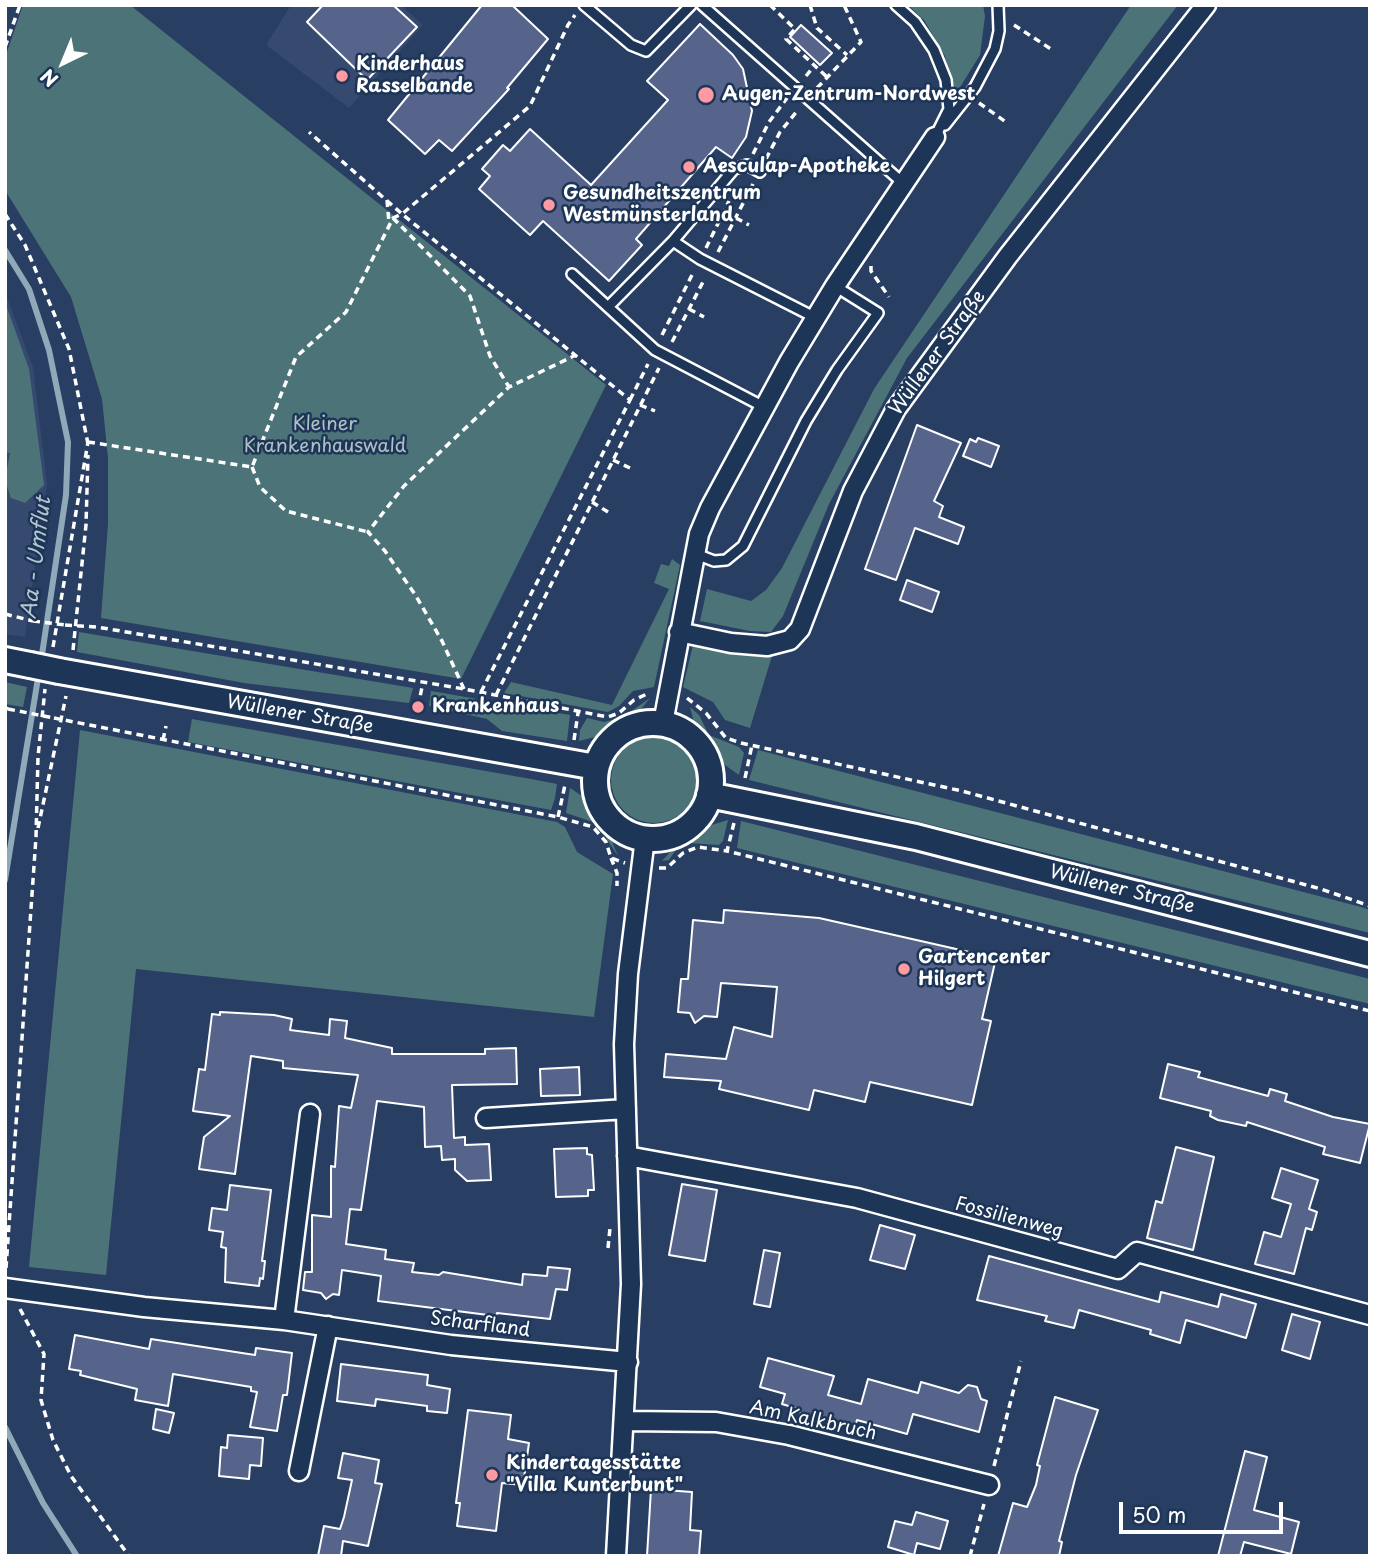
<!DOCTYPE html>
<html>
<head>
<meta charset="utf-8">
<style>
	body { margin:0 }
	#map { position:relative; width:1375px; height:1561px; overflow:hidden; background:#283e62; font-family:"Playpen Sans",sans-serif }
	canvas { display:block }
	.frame { position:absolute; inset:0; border:7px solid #fff; pointer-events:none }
	.north { position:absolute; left:28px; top:28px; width:70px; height:70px; -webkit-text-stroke:5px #1d3557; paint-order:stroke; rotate:223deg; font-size:19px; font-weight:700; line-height:28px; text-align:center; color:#fff }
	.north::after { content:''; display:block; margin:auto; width:24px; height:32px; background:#fff; clip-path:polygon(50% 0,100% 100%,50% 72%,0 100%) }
	.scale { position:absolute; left:1119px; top:1502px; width:164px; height:32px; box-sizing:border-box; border:4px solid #fff; border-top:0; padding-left:9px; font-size:21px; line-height:24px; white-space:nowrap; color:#fff; -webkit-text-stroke:5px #1d3557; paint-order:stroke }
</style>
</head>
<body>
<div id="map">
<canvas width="1375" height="1561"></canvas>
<div class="frame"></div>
<div class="north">N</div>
<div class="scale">50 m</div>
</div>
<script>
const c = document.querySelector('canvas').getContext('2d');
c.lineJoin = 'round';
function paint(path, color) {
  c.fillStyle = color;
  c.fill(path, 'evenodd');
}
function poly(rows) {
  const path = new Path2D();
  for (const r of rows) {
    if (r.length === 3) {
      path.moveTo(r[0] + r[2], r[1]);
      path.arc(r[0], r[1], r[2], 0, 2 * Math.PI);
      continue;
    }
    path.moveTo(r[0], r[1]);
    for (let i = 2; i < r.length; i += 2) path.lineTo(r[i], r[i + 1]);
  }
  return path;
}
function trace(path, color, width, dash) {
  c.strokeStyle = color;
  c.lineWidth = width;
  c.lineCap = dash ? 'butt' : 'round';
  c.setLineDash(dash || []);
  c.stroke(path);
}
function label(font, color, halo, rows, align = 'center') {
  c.font = font + ' "Playpen Sans",sans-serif';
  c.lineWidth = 5;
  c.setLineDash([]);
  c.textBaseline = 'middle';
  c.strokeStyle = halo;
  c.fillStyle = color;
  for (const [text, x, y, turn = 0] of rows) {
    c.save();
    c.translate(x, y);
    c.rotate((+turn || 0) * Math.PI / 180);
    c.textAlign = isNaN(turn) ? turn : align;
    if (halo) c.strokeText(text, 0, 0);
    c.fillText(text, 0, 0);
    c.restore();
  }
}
paint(poly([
	[291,5,401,5,423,25,349,108,266,45],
	[5,292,33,367,47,484,25,637,5,634]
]), '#36496f');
paint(poly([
	[23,5,130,5,606,385,461,679,101,618,108,524,108,458,102,399,71,297,5,190,5,58],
	[908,5,983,5,985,16,980,55,954,97,945,56,924,20],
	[1131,5,1178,5,907,358,829,504,783,616,771,632,750,631,700,621,707,589,751,601,766,590,782,568,874,389],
	[5,302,29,369,44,485,25,503,11,498,5,480,10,453,5,452],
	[672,559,680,565,654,687,633,691,619,706,608,712,504,693,511,682,612,705,669,589,654,583,661,564,669,566],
	[79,632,413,688,409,703,244,683,77,652],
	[693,645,735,654,772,656,750,728,725,720,713,702,683,687],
	[5,682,27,687,23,707,5,704],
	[431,691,570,715,567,741,502,731,487,719,429,706],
	[650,698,638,713,603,735,579,741,580,730,587,718,604,722,623,717],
	[690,707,699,715,709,735,739,747,744,753,739,775,718,760,694,723],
	[192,719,531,779,557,784,555,798,551,810,188,742],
	[80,730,557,822,565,827,577,852,613,874,594,1017,136,969,106,1275,29,1267],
	[654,780,43],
	[758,750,1361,907,1370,910,1370,933,749,780],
	[570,788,582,796,607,829,618,856,596,823,566,813],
	[728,820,723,841,719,845,689,843,675,851,669,860,662,861,684,837,705,827],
	[741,821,1370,979,1370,1004,737,848]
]), '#4c7478');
trace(poly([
	[5,250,29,289,49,350,68,442,66,495,41,661],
	[5,880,39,672],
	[5,1427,43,1503,77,1556]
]), '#8fa9b8', 6);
const building = poly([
	[323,5,393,5,417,27,367,80,307,22,323,5],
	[482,5,512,5,548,39,507,88,509,89,452,151,439,140,425,154,388,120,482,5],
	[700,24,733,55,743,69,752,111,746,137,732,158,716,147,636,239,642,245,609,281,543,221,530,235,479,189,490,176,482,169,503,145,510,151,530,129,591,185,668,100,647,81,700,24],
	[801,25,832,53,820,65,790,37,801,25],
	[917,425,961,443,934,501,943,506,939,517,964,527,958,544,915,528,896,580,865,569,917,425],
	[978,438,999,446,991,467,963,456,970,439,976,442,978,438],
	[907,580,939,592,932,612,900,600,907,580],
	[724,910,819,918,996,958,982,1019,991,1021,972,1105,870,1082,865,1102,814,1090,809,1110,719,1089,721,1081,664,1077,666,1054,726,1059,734,1027,772,1037,777,987,721,983,717,1017,704,1016,695,1023,690,1013,678,1012,681,979,688,979,693,920,723,923,724,910],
	[220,1012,274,1015,292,1019,290,1030,329,1035,330,1019,347,1021,345,1038,392,1048,392,1054,485,1054,485,1049,516,1048,517,1084,452,1085,454,1138,465,1137,465,1145,489,1144,491,1180,467,1181,455,1170,455,1159,442,1160,441,1146,425,1147,424,1107,377,1101,361,1210,350,1209,346,1244,386,1250,385,1259,414,1263,412,1272,439,1275,443,1272,522,1285,523,1274,547,1276,548,1267,570,1269,567,1290,556,1289,550,1319,497,1313,496,1316,378,1301,381,1276,342,1270,339,1295,333,1294,326,1299,321,1293,303,1290,305,1272,312,1272,312,1215,331,1217,331,1166,335,1167,339,1106,351,1108,358,1075,283,1068,283,1061,251,1056,235,1174,199,1169,204,1137,230,1116,193,1111,199,1069,205,1070,212,1014,220,1015,220,1012],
	[1168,1064,1200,1072,1198,1077,1268,1096,1270,1089,1287,1094,1285,1101,1333,1117,1370,1124,1360,1163,1323,1154,1325,1147,1247,1122,1246,1126,1218,1120,1210,1116,1211,1111,1160,1098,1168,1064],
	[579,1067,580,1095,541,1096,540,1069,579,1067],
	[1176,1147,1214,1157,1193,1250,1147,1238,1156,1201,1162,1203,1176,1147],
	[587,1148,587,1154,592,1155,594,1190,588,1190,588,1196,556,1197,554,1149,587,1148],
	[1281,1168,1318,1180,1309,1209,1317,1212,1312,1230,1306,1228,1294,1274,1255,1264,1264,1232,1281,1237,1291,1204,1272,1198,1281,1168],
	[682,1184,717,1190,705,1261,669,1255,682,1184],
	[230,1185,271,1190,262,1261,265,1261,263,1279,260,1278,259,1286,225,1282,226,1248,221,1247,223,1232,209,1230,212,1208,227,1210,230,1185],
	[880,1225,915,1235,905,1269,870,1260,880,1225],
	[764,1250,780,1253,770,1307,754,1304,764,1250],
	[989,1256,1159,1302,1161,1292,1218,1307,1221,1294,1256,1304,1246,1338,1186,1320,1180,1343,1150,1334,1151,1330,1079,1310,1074,1328,1045,1321,1047,1316,977,1300,989,1256],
	[1292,1314,1320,1322,1310,1359,1282,1350,1292,1314],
	[75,1335,149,1349,151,1339,255,1355,256,1348,292,1353,287,1395,283,1395,277,1431,250,1427,257,1392,251,1391,251,1387,173,1374,168,1406,135,1400,137,1389,80,1375,81,1371,69,1369,75,1335],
	[768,1358,834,1376,828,1395,861,1404,868,1379,918,1393,921,1382,959,1393,968,1385,977,1387,981,1399,987,1401,979,1432,913,1414,907,1434,857,1420,854,1429,795,1411,795,1408,782,1404,785,1394,760,1387,768,1358],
	[341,1364,428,1375,427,1385,450,1389,447,1413,427,1411,427,1406,376,1399,375,1406,337,1401,341,1364],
	[1055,1397,1098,1410,1076,1475,1059,1541,1062,1542,1059,1556,998,1556,1013,1503,1027,1507,1036,1485,1040,1466,1037,1465,1055,1397],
	[156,1409,174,1413,169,1433,153,1429,156,1409],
	[468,1410,511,1415,508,1439,529,1443,523,1485,502,1483,496,1531,457,1526,460,1503,456,1503,468,1410],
	[228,1435,263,1438,261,1466,250,1465,249,1479,219,1476,221,1447,227,1448,228,1435],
	[1245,1451,1267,1457,1254,1510,1299,1522,1291,1554,1244,1542,1240,1556,1218,1556,1245,1451],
	[343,1453,379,1460,375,1483,382,1484,368,1546,343,1541,341,1556,318,1556,324,1526,340,1529,344,1517,352,1480,338,1478,343,1453],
	[651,1489,692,1492,690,1530,701,1531,699,1556,647,1556,651,1489],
	[916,1512,948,1521,940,1549,917,1543,914,1555,888,1547,895,1521,912,1525,916,1512]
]);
paint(building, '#56648c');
trace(building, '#fff', 2);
const service = poly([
	[584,5,631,45,646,51,691,5],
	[702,5,904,184],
	[896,5,915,22,934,50,946,80,949,109,935,137],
	[945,125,975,87,995,49,999,31,998,5],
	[673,241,700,259,816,318],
	[572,274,655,350,764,407],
	[608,307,673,241,734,169,747,165,760,172],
	[696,554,714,561,726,560,743,546,806,421,837,370,878,313,835,286]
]);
const minor = poly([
	[679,632,731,643,767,646,790,640,800,629,853,491,896,409,1008,256,1206,5],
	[663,723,699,534,710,508,789,362,835,286,935,137],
	[486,1118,626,1109],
	[627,1156,857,1198,1118,1269,1137,1252,1370,1315],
	[5,1288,144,1307,284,1320,451,1345,628,1362],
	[284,1320,310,1114],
	[625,1421,716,1422,789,1435,989,1485],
	[299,1471,328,1326],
	[616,1556,631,1284,624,1044,628,974,645,838]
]);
const secondary = poly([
	[5,660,30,665],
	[59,671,596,767],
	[653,781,58],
	[709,795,916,837,1370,954]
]);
trace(service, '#fff', 14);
trace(minor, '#fff', 23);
trace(secondary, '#fff', 30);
trace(poly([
	[770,5,795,29,786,39,828,78],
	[810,5,817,28,847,55],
	[1014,25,1054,51],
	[5,47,20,5],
	[806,76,814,66],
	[817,88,861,42,844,5],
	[979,103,1006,122],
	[753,154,769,122,787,98],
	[766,159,780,132,798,110],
	[387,200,389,223],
	[5,214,25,245,69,349,88,444],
	[393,218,470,296,490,356,509,387],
	[736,218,749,225],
	[706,248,729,201],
	[718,252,753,184],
	[871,266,871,271,889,297],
	[689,309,704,317],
	[662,335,693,273],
	[672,342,705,278],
	[630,400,648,364],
	[640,405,655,411],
	[88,442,252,467,296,357,346,312,393,218,402,214,309,132],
	[613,460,630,468],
	[252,467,260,487,286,511,368,532],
	[592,502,608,512],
	[5,614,33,621],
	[65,625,97,627,464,689,608,717,619,713,634,700,649,693],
	[53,647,88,442],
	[73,650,86,525,88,455],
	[464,689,442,641,416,596,385,551,368,532,404,486,509,387,576,355],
	[481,692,630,400,402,214,530,106,568,25,575,15],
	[496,695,659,368],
	[687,698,706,713,726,738,741,743,962,791,1321,889,1370,906],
	[418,707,423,682],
	[5,708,8,709],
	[54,718,558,817,593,827,606,842,611,858,625,863],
	[163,740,166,726],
	[574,740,578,713],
	[745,778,752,745],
	[558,817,565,785],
	[734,823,727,851,1370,1011],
	[38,828,66,696],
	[611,858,617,873,617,886],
	[659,868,667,868,683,853,698,847,727,851],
	[608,1248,610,1228],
	[6,1268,36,837,38,757,45,689],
	[20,1309,44,1354,41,1400,53,1440,71,1476,129,1556],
	[994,1466,1021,1361],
	[970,1556,984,1504]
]), '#fff', 3.5, [7, 5]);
trace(service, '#1d3557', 9);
trace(minor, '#1d3557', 18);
trace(secondary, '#1d3557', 24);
const secondaryBridge = poly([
	[30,665,59,671]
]);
trace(secondaryBridge, '#fff', 30, []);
trace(poly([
	[33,621,65,625],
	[8,709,54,718]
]), '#fff', 3.5, [7, 5]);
trace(secondaryBridge, '#1d3557', 24);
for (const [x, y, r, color] of [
	[342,76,7,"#ff9aa2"],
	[706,95,9,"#ff9aa2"],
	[689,167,7,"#ff9aa2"],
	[549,205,7,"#ff9aa2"],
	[418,707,7,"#ff9aa2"],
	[904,969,7,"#ff9aa2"],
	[492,1475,7,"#ff9aa2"]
]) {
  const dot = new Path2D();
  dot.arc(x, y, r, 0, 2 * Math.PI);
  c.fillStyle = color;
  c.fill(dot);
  trace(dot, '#1d3557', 2.5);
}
label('bold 19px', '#fff', '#1d3557', [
	["Kinderhaus",356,65],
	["Rasselbande",356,87],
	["Augen-Zentrum-Nordwest",722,95],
	["Aesculap-Apotheke",703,167],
	["Gesundheitszentrum",563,194],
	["Westmünsterland",563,216],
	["Krankenhaus",432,707],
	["Gartencenter",918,958],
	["Hilgert",918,980],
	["Kindertagesstätte",506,1464],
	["\"Villa Kunterbunt\"",506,1486]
], 'left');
label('19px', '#fff', '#1d3557', [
	["Wüllener Straße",938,353,-54],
	["Wüllener Straße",300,715,10],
	["Wüllener Straße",1122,890,14],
	["Fossilienweg",1009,1218,15],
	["Scharfland",480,1325,7],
	["Am Kalkbruch",813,1421,12]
]);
label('19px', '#aec0c2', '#1d3557', [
	["Kleiner",325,425],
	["Krankenhauswald",325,447]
]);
label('italic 21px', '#b5c6d0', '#1d3557', [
	["Aa - Umflut",37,558,-83]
]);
</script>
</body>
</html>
